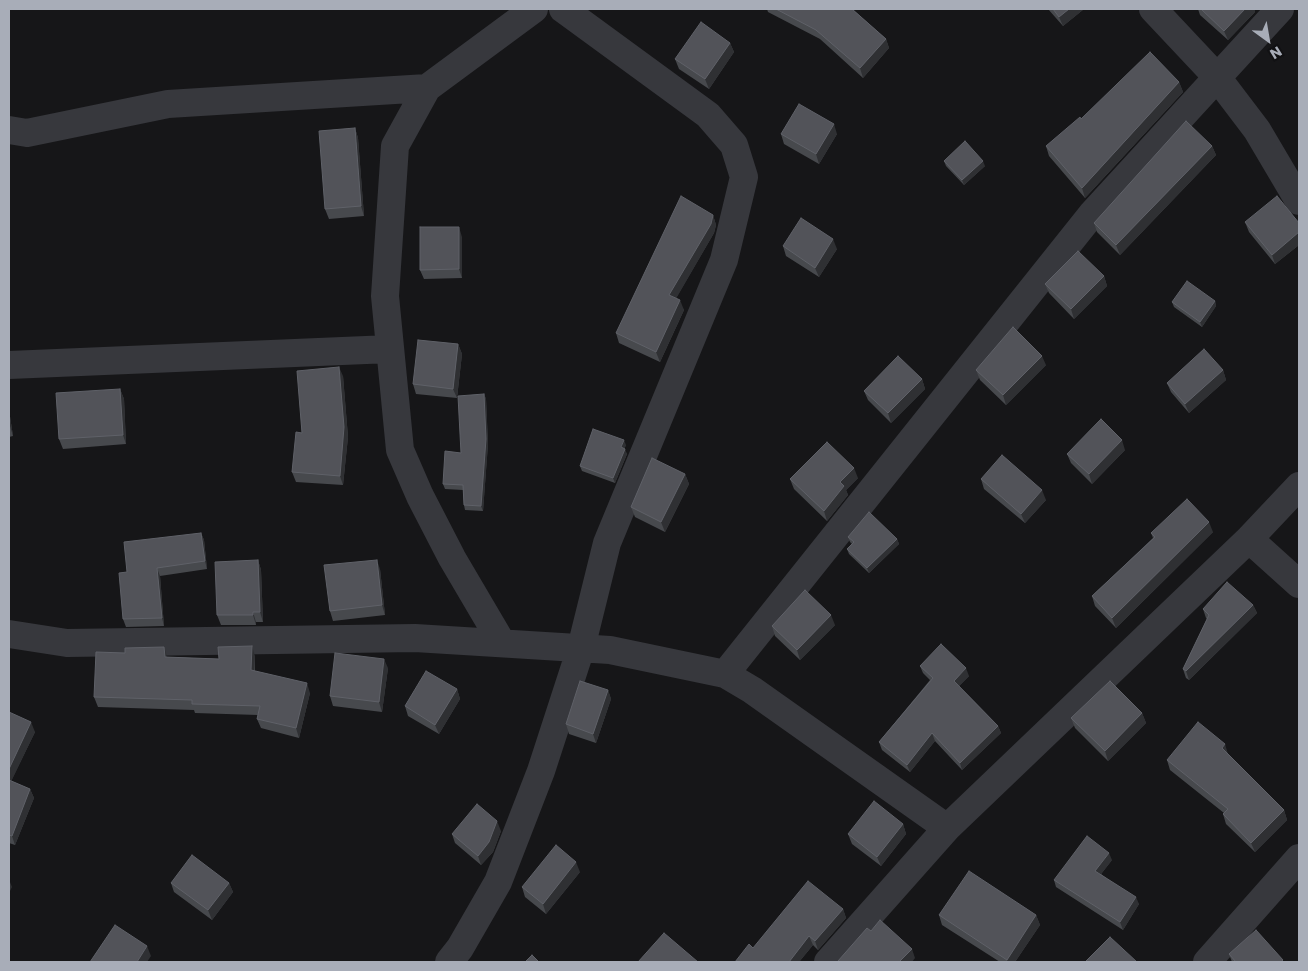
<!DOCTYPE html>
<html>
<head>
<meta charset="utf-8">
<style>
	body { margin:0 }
	#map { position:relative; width:1308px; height:971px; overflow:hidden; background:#161618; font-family:Poppins,sans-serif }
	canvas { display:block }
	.frame { position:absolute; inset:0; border:10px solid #a8adb8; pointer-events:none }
	.north { position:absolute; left:1243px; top:15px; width:50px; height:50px; -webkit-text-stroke:4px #111113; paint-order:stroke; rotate:148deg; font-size:14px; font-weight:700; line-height:20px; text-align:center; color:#a8adb8 }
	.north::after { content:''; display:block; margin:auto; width:18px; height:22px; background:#a8adb8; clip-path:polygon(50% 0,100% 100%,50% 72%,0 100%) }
</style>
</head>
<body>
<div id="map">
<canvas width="1308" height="971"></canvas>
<div class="frame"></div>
<div class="north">N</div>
</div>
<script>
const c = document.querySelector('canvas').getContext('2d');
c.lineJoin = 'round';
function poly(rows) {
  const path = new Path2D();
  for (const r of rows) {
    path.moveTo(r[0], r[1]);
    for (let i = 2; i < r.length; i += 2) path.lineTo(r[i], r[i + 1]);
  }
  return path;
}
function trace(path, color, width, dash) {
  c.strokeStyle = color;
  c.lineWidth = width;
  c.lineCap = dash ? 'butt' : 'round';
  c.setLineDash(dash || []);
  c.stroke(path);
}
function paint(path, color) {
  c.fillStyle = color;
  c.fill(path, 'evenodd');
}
trace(poly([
	[1153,9,1216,76,1257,130,1299,201],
	[9,130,27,133,168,104,427,88],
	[9,365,390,349],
	[1249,539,1299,486],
	[9,634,67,643,415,638,610,650,725,674,752,690,947,828,1249,539,1299,584],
	[502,643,452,558,420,496,400,450,385,296,395,146,427,88,534,9],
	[725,674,1092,214,1280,9],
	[449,962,460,948,498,882,541,771,581,648,607,543,724,260,744,177,734,145,708,115,563,9],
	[828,962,947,828],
	[1207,962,1299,858]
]), '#37383d', 28);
paint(poly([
	[767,9,852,9,886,39,889,48,863,78,820,39,768,12],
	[1048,9,1084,9,1063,26],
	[1198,9,1254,9,1255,12,1228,40,1200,15],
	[730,43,734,52,709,89,679,69,675,59],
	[1179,82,1183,92,1085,198,1049,156,1046,146,1081,119],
	[355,128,358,138,364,216,329,219,325,209],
	[781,134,837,134,819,164,784,144],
	[1212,146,1216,155,1120,255,1097,232,1094,223],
	[944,161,985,166,964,185,946,166],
	[713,215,716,225,714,233,676,298,684,310,660,362,619,343,616,333],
	[1245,222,1299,223,1299,245,1275,264,1249,232],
	[462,237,462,278,424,279,420,270],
	[783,246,837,249,819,277,786,256],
	[1104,276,1107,286,1074,319,1049,293,1045,284],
	[1215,301,1216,306,1202,327,1174,307,1172,302],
	[458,344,462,354,457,398,416,394,413,384],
	[1046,365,1006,405,980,380,976,370],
	[1223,370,1226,380,1189,413,1171,392,1167,383],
	[343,376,348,437,343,485,296,482,292,472,302,433],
	[922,379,925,389,891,423,868,400,864,391],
	[120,389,124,399,126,444,63,449,59,439],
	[484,394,486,399,488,444,483,511,465,510,464,505,463,490,445,489,443,484,461,453],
	[9,410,13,436,9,437],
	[626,445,624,449,627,454,615,483,582,471,580,466],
	[1125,450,1092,484,1071,463,1067,454],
	[685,474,689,484,665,532,635,517,631,507],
	[858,478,846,490,848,495,827,521,794,489,790,479],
	[981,479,1046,500,1025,523,984,489],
	[1213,532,1116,628,1095,606,1092,596,1153,538,1151,533],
	[201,533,204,540,207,569,160,576,164,626,126,627,123,619,127,572],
	[848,537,897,539,899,544,869,573,849,554,847,549,852,544,850,542],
	[258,560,261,570,263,622,256,622,256,625,221,625,217,615],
	[380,569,385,615,333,621,330,611],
	[1253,605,1257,613,1189,680,1186,678,1183,669,1207,619,1206,618,1203,609],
	[835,625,800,660,775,636,772,626],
	[255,656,255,671,310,693,299,738,261,728,257,719,258,715,195,713,194,710,98,707,94,697,167,657,219,659],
	[920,666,969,676,959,686,998,726,1001,733,962,770,935,741,910,772,882,750,879,742,930,680,923,673],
	[388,668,382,712,333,706,330,696],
	[457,689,460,699,439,734,408,716,405,706],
	[608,690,611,699,596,743,569,734,566,724],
	[9,712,35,732,11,781,30,789,34,798,15,845,9,843],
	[1142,713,1146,723,1108,761,1075,728,1071,718],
	[1228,754,1284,810,1287,820,1255,852,1226,824,1223,814,1224,813,1170,770,1167,760],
	[903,824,906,834,881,866,852,844,848,834],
	[501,831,493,852,481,865,455,843,452,834],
	[1112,860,1101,874,1139,904,1123,930,1056,887,1054,880],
	[580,872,546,914,525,897,522,887],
	[171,883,229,883,233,892,212,920,174,892],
	[843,909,846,918,818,950,813,945,799,962,735,962,753,948],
	[939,915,1036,915,1040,925,1015,962,1000,962,942,925],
	[1229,954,1284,962,1232,962]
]), '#47494d');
paint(poly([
	[1069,9,1084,9,1063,26,1059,17],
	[1245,9,1254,9,1255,12,1228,40,1224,31],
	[886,39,889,48,863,78,860,68],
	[730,43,734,52,709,89,705,79],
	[1179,82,1183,92,1085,198,1082,188],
	[834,124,837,134,819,164,816,154],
	[355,128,358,138,364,216,361,206],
	[1212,146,1216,155,1120,255,1116,245],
	[983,161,985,166,964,185,962,180],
	[713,215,716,225,714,233,673,304,669,295],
	[459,227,462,237,462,278,459,269],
	[1299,232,1299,245,1275,264,1272,255],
	[833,239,837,249,819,277,815,268],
	[1104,276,1107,286,1074,319,1071,309],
	[680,300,684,310,660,362,656,352],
	[1215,301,1216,306,1202,327,1200,322],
	[458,344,462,354,457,398,453,389],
	[1042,356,1046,365,1006,405,1003,395],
	[339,367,343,376,348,437,343,485,340,476],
	[1223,370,1226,380,1189,413,1185,404],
	[922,379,925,389,891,423,888,413],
	[120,389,124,399,126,444,123,435],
	[484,394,486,399,488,444,483,511,481,506],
	[9,410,13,436,10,426,9,420],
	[624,440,626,445,623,452,621,447],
	[1122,440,1125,450,1092,484,1089,474],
	[625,449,627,454,615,483,613,478],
	[854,468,858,478,846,490,848,495,827,521,824,511,840,482],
	[685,474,689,484,665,532,661,522],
	[1042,490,1046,500,1025,523,1021,514],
	[1209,522,1213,532,1116,628,1112,618],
	[201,533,204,540,207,569,205,561],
	[897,539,899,544,869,573,867,568],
	[258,560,261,570,263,622,260,612],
	[377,560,380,569,385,615,382,605],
	[157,568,160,576,164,626,162,618],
	[1253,605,1257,613,1189,680,1186,671],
	[253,612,256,622,256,625,253,615],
	[831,615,835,625,800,660,797,650],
	[252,646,255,656,254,680,251,670],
	[164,647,167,657,165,657],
	[384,659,388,668,382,712,379,702],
	[966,668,969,676,957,688,954,681],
	[307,683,310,693,299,738,296,728],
	[457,689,460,699,439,734,435,725],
	[608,690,611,699,596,743,593,734],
	[1142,713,1146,723,1108,761,1105,751],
	[31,722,35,732,9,786,9,769],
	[998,726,1001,733,962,770,960,763],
	[932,733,935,741,910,772,907,765],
	[1225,744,1228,754,1225,757,1222,748],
	[30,789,34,798,15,845,12,836],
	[1284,810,1287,820,1255,852,1251,843],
	[497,821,501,831,493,852,481,865,478,856],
	[903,824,906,834,881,866,877,857],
	[1109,853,1112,860,1098,878,1095,871],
	[576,862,580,872,546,914,543,904],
	[10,882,12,887,9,893,9,885],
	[229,883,233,892,212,920,208,910],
	[1136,897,1139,904,1123,930,1120,922],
	[843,909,846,918,818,950,815,941],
	[1036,915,1040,925,1015,962,1008,962,1007,960],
	[809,936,813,945,799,962,789,962],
	[147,946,151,956,147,962,137,962],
	[912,949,915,958,912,962,899,962]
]), '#2f3033');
const building = poly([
	[776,9,852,9,886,39,860,68,816,30,776,9],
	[1053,9,1069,9,1059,17,1053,9],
	[1201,9,1245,9,1224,31,1201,9],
	[701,22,730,43,705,79,675,59,701,22],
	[1150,52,1179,82,1082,188,1046,146,1080,117,1081,119,1150,52],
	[799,104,834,124,816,154,781,134,799,104],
	[1186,121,1212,146,1116,245,1094,223,1186,121],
	[355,128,361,206,325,209,319,131,355,128],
	[965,141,983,161,962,180,944,161,965,141],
	[681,196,713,215,711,224,669,295,680,300,656,352,616,333,681,196],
	[1277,196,1299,223,1299,232,1272,255,1245,222,1277,196],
	[801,218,833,239,815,268,783,246,801,218],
	[420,227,459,227,459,269,420,270,420,227],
	[1078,251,1104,276,1071,309,1045,284,1078,251],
	[1187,281,1215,301,1200,322,1172,302,1187,281],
	[1013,327,1042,356,1003,395,976,370,1013,327],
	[418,340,458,344,453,389,413,384,418,340],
	[1204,349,1223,370,1185,404,1167,383,1204,349],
	[898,356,922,379,888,413,864,391,898,356],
	[339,367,344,427,340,476,292,472,296,432,302,433,297,371,339,367],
	[120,389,123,435,59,439,56,393,120,389],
	[484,394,486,439,481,506,464,505,463,485,443,484,445,451,461,453,458,396,484,394],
	[1101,419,1122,440,1089,474,1067,454,1101,419],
	[593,429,624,440,621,447,625,449,613,478,580,466,593,429],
	[827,442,854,468,840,482,844,486,824,511,790,479,827,442],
	[1002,455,1042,490,1021,514,981,479,1002,455],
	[652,458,685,474,661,522,631,507,652,458],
	[1187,499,1209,522,1112,618,1092,596,1155,537,1151,533,1187,499],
	[869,512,897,539,867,568,847,549,854,542,848,537,869,512],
	[201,533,205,561,157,568,162,618,123,619,119,573,127,572,124,542,201,533],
	[258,560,260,612,253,612,253,615,217,615,215,562,258,560],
	[377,560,382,605,330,611,324,565,377,560],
	[1227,582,1253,605,1186,671,1183,669,1209,615,1203,609,1227,582],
	[805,590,831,615,797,650,772,626,805,590],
	[941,644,966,668,954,681,998,726,960,763,932,733,907,765,879,742,933,678,920,666,941,644],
	[252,646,251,670,307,683,296,728,257,719,260,706,192,704,192,700,94,697,96,652,125,653,125,648,164,647,165,657,219,659,218,647,252,646],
	[335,653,384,659,379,702,330,696,335,653],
	[426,671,457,689,435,725,405,706,426,671],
	[580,681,608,690,593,734,566,724,580,681],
	[1110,681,1142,713,1105,751,1071,718,1110,681],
	[9,712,31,722,9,769,9,712],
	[1198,722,1225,744,1222,748,1284,810,1251,843,1223,814,1228,809,1167,760,1198,722],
	[9,780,30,789,12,836,9,835,9,780],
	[874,801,903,824,877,857,848,834,874,801],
	[477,804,497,821,489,842,478,856,452,834,477,804],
	[1087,836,1109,853,1095,871,1136,897,1120,922,1054,880,1087,836],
	[556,845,576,862,543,904,522,887,556,845],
	[192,855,229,883,208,910,171,883,192,855],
	[969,871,1036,915,1007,960,939,915,969,871],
	[808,881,843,909,815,941,809,936,789,962,735,962,749,944,753,948,808,881],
	[880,920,912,949,899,962,839,962,838,961,867,928,871,931,880,920],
	[115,925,147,946,137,962,90,962,115,925],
	[1256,930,1283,960,1281,962,1236,962,1229,954,1256,930],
	[664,933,698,962,638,962,664,933],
	[1110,937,1137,962,1085,962,1110,937],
	[532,955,539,962,525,962,532,955]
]);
paint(building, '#525359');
trace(building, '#5f6168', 1);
</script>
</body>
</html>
